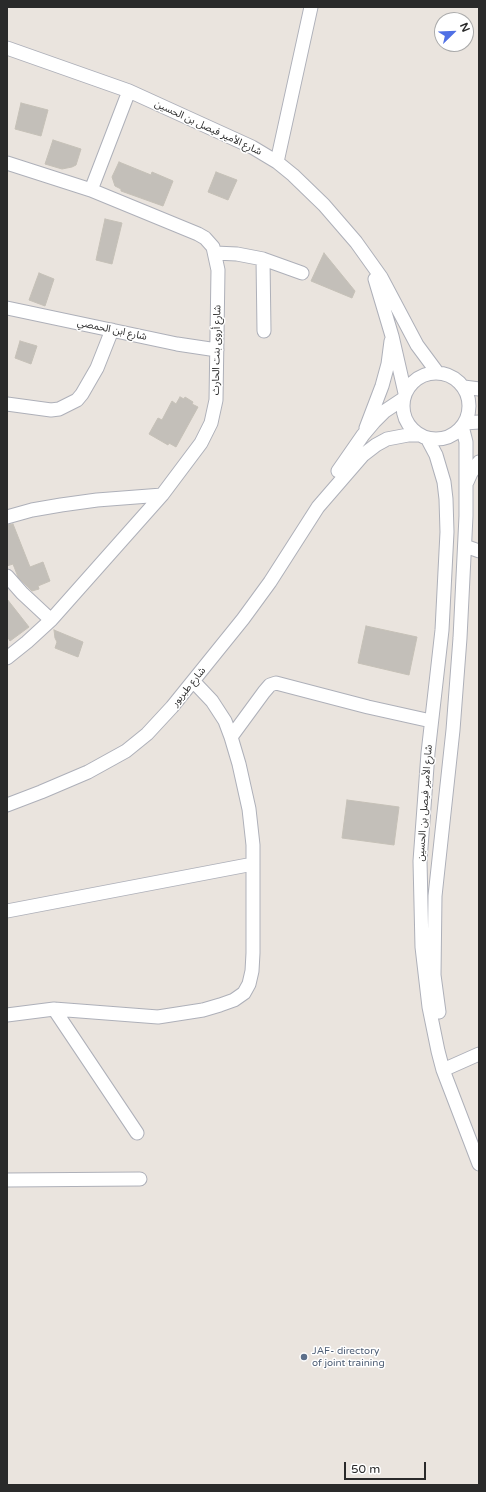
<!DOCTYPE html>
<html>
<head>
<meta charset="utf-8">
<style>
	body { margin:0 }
	#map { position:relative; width:486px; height:1492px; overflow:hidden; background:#eae4de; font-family:"Varela Round",sans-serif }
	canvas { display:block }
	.frame { position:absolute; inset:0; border:8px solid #2a2a2a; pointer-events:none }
	.north { position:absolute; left:434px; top:12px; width:40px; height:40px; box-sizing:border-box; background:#fff; border:1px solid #aaa; border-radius:50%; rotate:67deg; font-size:11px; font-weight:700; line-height:16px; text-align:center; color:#2a2a2a }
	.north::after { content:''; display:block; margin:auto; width:14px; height:18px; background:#5070e5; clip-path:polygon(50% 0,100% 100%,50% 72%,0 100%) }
	.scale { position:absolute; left:344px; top:1462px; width:82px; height:18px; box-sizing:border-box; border:2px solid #2a2a2a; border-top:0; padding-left:5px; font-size:12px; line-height:14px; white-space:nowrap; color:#2a2a2a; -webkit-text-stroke:3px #fff; paint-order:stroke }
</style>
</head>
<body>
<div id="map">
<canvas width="486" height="1492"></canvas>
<div class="frame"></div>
<div class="north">N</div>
<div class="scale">50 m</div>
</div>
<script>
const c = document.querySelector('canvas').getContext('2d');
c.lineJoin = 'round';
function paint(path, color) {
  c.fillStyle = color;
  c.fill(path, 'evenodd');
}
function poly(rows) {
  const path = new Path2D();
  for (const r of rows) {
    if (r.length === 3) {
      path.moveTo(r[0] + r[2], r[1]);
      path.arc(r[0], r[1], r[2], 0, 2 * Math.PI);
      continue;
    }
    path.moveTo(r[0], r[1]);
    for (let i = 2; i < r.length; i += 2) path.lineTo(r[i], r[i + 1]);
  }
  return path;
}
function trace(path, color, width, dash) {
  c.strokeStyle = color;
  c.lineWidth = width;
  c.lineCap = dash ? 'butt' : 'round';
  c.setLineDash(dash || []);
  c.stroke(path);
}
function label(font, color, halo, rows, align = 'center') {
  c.font = font + ' "Varela Round","Noto Sans Arabic",sans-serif';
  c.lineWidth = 3;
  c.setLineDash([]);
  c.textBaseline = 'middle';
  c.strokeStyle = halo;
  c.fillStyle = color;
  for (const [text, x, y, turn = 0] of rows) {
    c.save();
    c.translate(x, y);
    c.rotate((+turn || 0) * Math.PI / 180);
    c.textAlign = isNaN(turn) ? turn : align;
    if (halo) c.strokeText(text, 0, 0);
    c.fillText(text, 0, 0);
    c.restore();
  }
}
const building = poly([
	[21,103,48,110,41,136,15,129,21,103],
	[53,140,81,149,76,165,72,167,62,169,45,164,53,140],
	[119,162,151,175,152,172,173,181,163,206,121,191,121,189,115,186,112,177,119,162],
	[216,172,237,180,228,200,208,192,216,172],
	[105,219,122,223,112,264,96,260,105,219],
	[324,253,355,291,352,298,311,281,324,253],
	[39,273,54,279,45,306,29,300,39,273],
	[20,341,37,346,31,364,15,358,20,341],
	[180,397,184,399,185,397,193,402,192,404,198,407,176,447,169,443,168,445,149,434,158,418,162,420,172,401,176,404,180,397],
	[13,524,30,567,43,562,50,581,38,586,39,589,32,591,18,577,13,564,7,566,7,525,13,524],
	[7,599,29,627,10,641,7,636,7,599],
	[366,626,417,637,409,675,358,663,366,626],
	[54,630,83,642,78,657,55,648,57,642,55,638,54,630],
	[347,800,399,807,394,845,342,838,347,800]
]);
paint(building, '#c3bfb9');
trace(building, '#c5c0b7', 1);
const minor = poly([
	[7,48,129,91,252,147,277,162,293,175,324,205,356,242,381,277,417,345,437,372],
	[277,162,311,7],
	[7,163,91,190,198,234,205,238,213,247,218,270,216,400,211,423,201,443,162,495,51,620,27,642,7,658],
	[91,190,129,91],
	[215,253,237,254,263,259,302,273],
	[263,259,264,331],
	[375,279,392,336,405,393],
	[7,308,177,344,217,350],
	[436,406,33],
	[464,387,479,389],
	[7,404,51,410,59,409,77,400,82,394,97,368,112,330],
	[465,423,479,422],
	[366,428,382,386,388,364,391,341],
	[427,438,436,455,444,482,446,499,447,532,442,630,428,753,420,861,422,947,429,1007,438,1051,443,1070,479,1164],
	[338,471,363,435,374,422,385,411,403,399],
	[467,482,471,473,479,462],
	[7,517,32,510,61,505,97,500,162,495],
	[465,546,479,551],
	[7,576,22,593,51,620],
	[231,737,264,692,270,685,276,683,368,707,431,721],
	[7,805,41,792,88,772,126,751,147,734,172,707,243,619,270,582,318,507,363,455,376,445,387,439,408,435,420,435],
	[7,911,253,864],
	[54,1009,137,1133],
	[439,1012,434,975,435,896,453,730,460,638,466,516,466,442,462,426],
	[7,1015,54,1009,158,1017,203,1010,220,1005,234,1000,244,993,249,984,252,971,253,953,253,845,249,809,239,764,231,737,225,721,212,701,194,682],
	[443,1070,479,1054],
	[7,1180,140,1179]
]);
trace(minor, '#aeb0b9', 15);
trace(minor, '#fff', 13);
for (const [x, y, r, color] of [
	[304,1357,4,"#5c6f8a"]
]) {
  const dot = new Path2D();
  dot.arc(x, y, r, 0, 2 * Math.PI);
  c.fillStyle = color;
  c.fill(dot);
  trace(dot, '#fff', 1.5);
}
label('10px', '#2a2a2a', '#fff', [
	["شارع الأمير فيصل بن الحسين",208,128,25],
	["شارع ابن الحمصي",112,330,12],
	["شارع أروى بنت الحارث",217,350,-89],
	["شارع طبربور",189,687,-51],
	["شارع الأمير فيصل بن الحسين",425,803,-86]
]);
label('10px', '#4e5e75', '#fff', [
	["JAF- directory",312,1351],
	["of joint training",312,1363]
], 'left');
</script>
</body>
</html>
